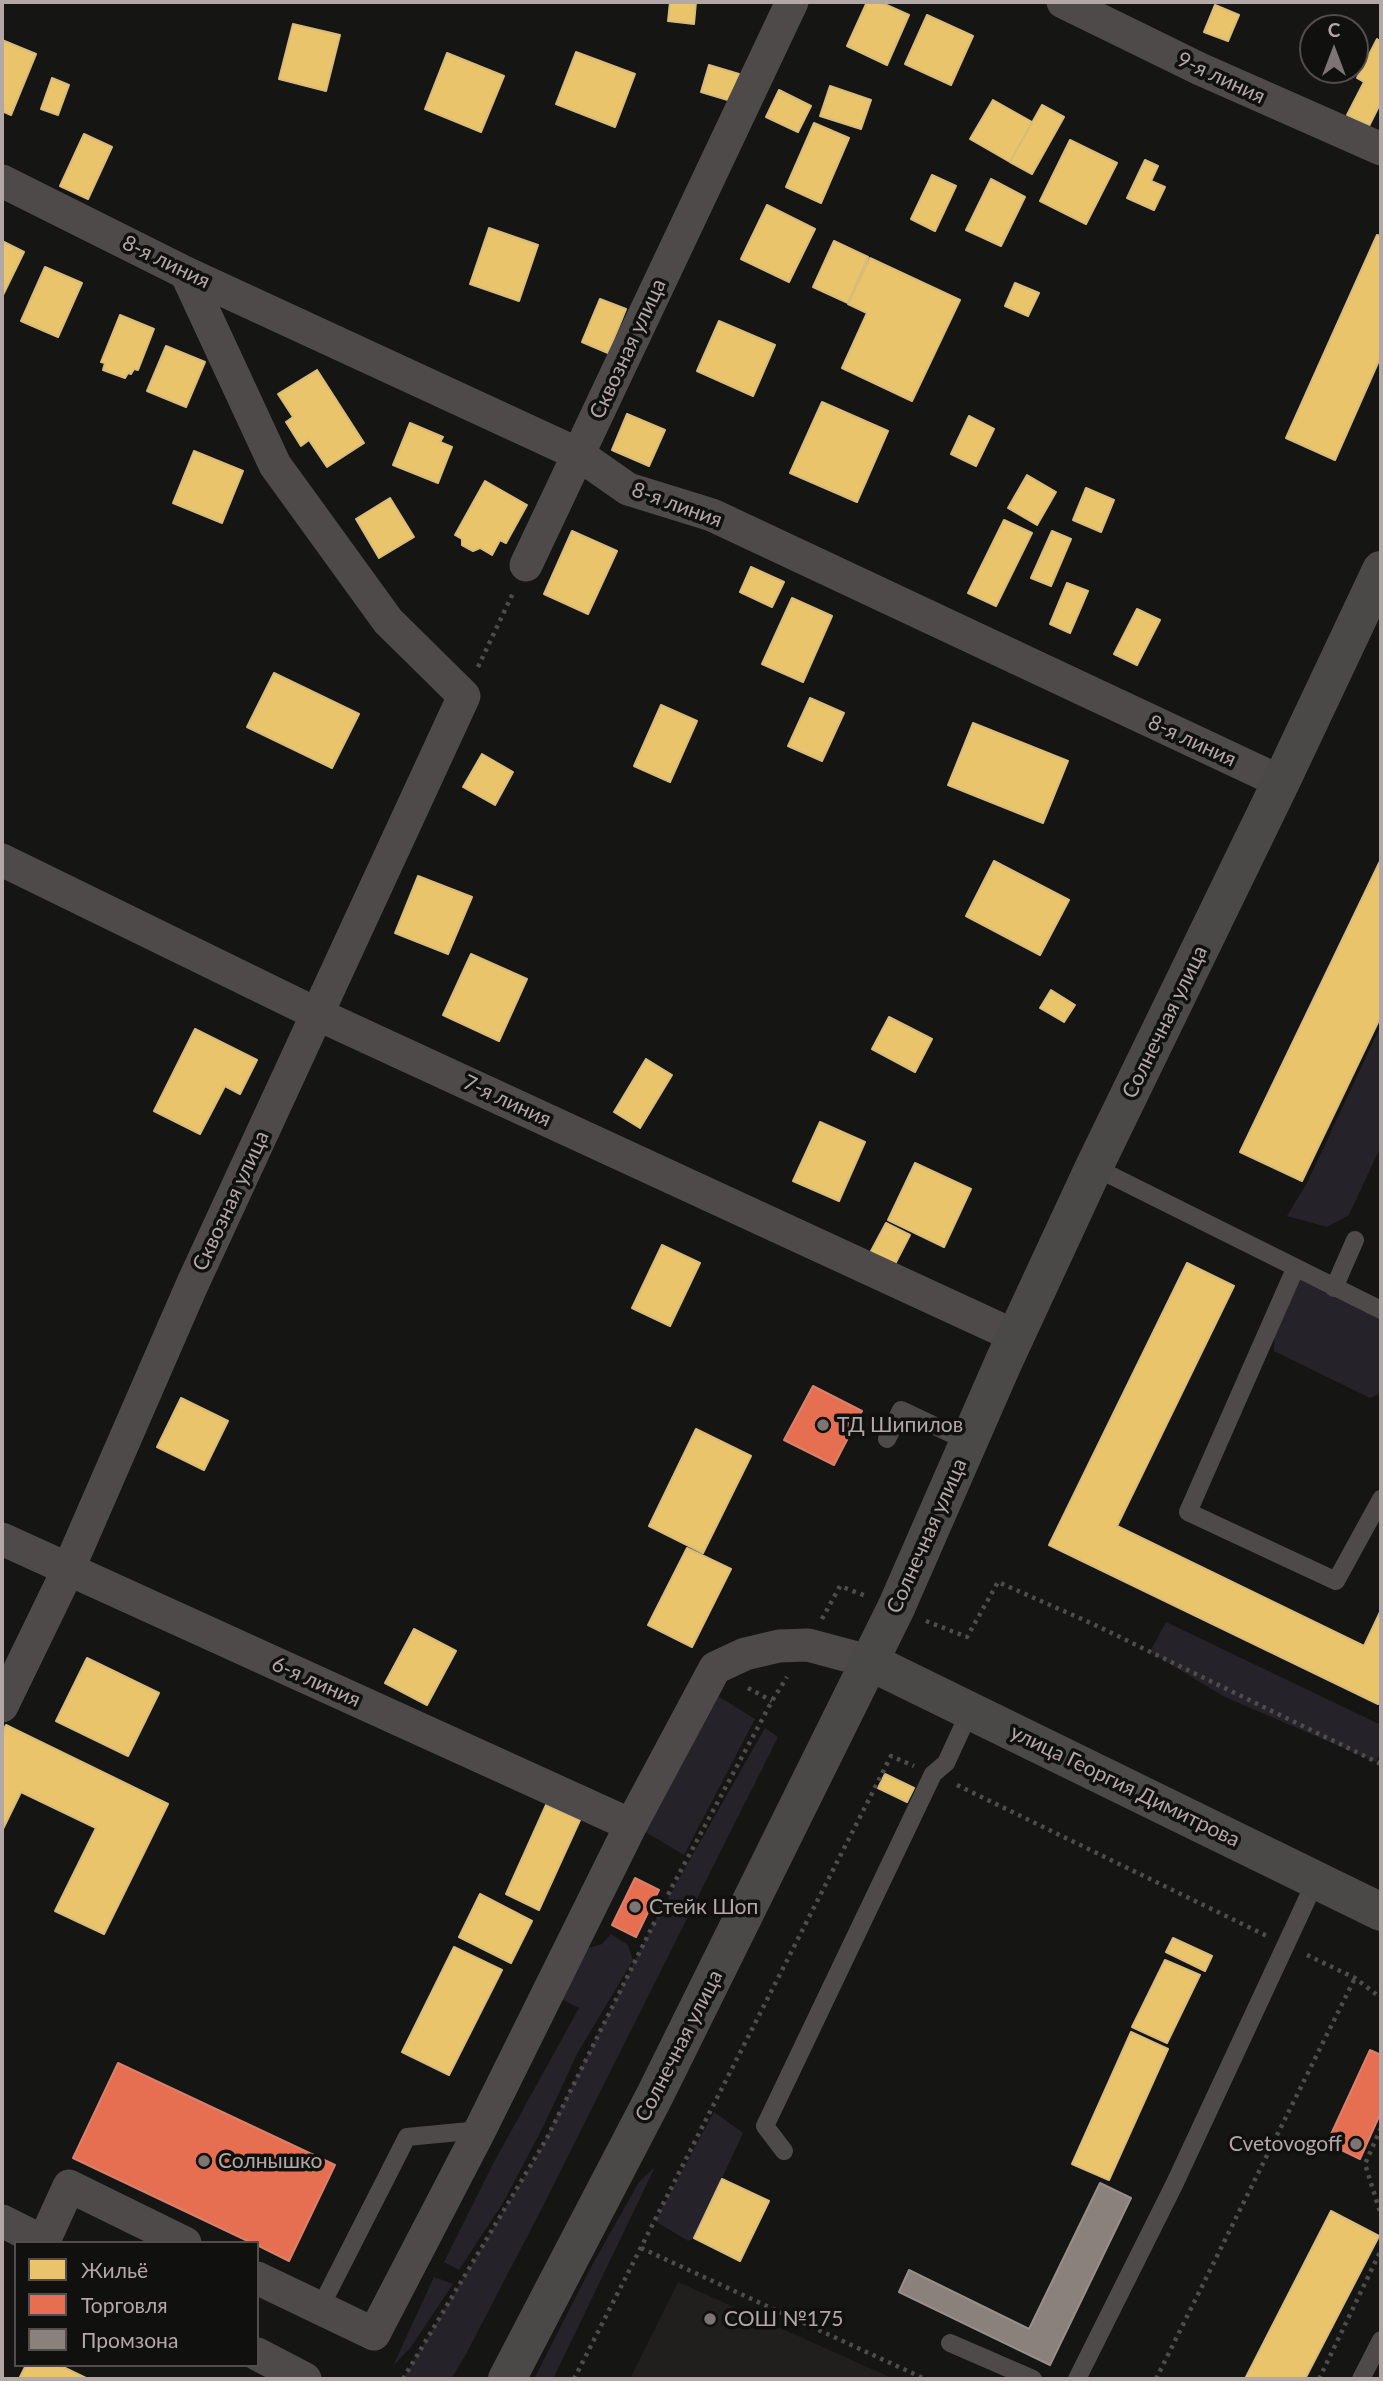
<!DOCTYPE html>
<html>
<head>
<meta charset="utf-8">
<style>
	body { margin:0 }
	#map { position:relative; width:1383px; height:2381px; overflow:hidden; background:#151514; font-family:Lato,sans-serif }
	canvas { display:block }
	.frame { position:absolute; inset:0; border:4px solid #b4a8a7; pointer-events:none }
	.legend { position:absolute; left:14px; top:2241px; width:245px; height:126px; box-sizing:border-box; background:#10100f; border:2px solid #524d4c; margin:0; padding:9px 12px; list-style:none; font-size:21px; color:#b4a8a7 }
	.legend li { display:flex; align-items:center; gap:14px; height:35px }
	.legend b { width:35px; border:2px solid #524d4c }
	.north { position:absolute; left:1299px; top:14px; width:70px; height:70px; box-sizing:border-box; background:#10100f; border:2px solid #524d4c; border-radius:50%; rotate:0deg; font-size:19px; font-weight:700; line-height:28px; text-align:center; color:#b4a8a7 }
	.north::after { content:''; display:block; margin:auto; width:24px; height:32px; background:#7c7574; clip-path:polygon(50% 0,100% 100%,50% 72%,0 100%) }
</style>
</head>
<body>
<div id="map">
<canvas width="1383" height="2381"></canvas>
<div class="frame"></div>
<ul class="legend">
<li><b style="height:19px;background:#e9c46a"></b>Жильё</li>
<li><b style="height:19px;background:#e76f51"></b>Торговля</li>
<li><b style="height:19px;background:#8a817c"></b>Промзона</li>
</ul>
<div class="north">С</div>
</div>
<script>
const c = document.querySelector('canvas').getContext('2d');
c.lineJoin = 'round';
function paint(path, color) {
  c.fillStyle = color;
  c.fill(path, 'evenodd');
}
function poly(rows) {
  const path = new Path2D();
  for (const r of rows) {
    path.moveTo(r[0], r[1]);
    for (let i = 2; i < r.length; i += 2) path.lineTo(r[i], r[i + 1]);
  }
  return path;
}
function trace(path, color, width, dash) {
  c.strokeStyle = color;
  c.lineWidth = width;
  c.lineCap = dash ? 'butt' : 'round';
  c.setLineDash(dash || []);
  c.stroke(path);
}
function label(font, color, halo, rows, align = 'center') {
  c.font = font + ' Lato,sans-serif';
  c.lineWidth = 7;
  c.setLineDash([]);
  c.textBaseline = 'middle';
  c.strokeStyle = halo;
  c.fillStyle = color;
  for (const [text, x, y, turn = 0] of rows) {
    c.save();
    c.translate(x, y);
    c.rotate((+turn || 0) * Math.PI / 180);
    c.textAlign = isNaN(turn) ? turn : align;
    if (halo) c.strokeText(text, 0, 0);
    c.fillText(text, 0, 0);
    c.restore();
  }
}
paint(poly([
	[678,2282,894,2379,630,2379]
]), '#201f1e');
paint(poly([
	[1381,1025,1381,1146,1349,1215,1327,1227,1287,1216,1308,1181],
	[1295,1269,1376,1308,1381,1320,1381,1393,1370,1398,1274,1351,1275,1314],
	[1166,1622,1381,1725,1381,1750,1376,1762,1225,1697,1150,1652],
	[710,1691,755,1719,684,1855,642,1830],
	[765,1728,778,1737,542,2208,465,2356,451,2379,403,2379,539,2152,655,1921],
	[611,1934,628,1945,633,1960,577,2054,544,2125,503,2203,459,2270,444,2262,494,2162,579,2008,559,1998,585,1949,602,1944],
	[714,2112,743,2133,694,2238,688,2241,655,2221],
	[655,2167,553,2379,534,2379,590,2269,639,2182],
	[434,2277,453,2284,411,2347,393,2366]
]), '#252329');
const homes = poly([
	[670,2,696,2,694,24,668,21,670,2],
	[867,2,880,2,909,15,887,65,847,46,867,2],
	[1215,5,1239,15,1228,41,1204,32,1215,5],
	[927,15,973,36,951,85,905,64,927,15],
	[293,24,340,35,326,91,279,79,293,24],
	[1377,39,1381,42,1381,102,1369,126,1347,115,1364,82,1357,78,1377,39],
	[2,40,36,54,11,115,2,111,2,40],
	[576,52,635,74,615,127,556,104,576,52],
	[447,53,504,76,481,132,425,109,447,53],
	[709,65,739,74,731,101,701,92,709,65],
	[52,78,69,85,58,115,41,109,52,78],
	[830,86,871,100,861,129,820,116,830,86],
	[779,90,811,106,798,132,766,117,779,90],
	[993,100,1032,122,1010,162,970,139,993,100],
	[1042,105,1064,117,1032,174,1010,162,1042,105],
	[814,123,849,138,821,203,786,187,814,123],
	[84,134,112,147,88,199,60,186,84,134],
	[1070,140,1117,163,1086,224,1040,201,1070,140],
	[1145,160,1158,166,1151,181,1165,187,1154,210,1127,198,1145,160],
	[932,175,956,186,935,231,911,219,932,175],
	[991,179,1025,197,1001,246,966,230,991,179],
	[767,205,815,229,789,282,741,259,767,205],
	[489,228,538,245,519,301,470,284,489,228],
	[1377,235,1381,236,1381,356,1335,460,1286,438,1377,235],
	[2,241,24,252,2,297,2,241],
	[834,241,868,257,848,303,813,287,834,241],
	[870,258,960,300,912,401,842,368,867,313,848,304,870,258],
	[45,267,82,283,58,337,21,321,45,267],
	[1015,283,1039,293,1028,316,1005,306,1015,283],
	[600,299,626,309,608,353,582,342,600,299],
	[120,315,154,329,138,370,134,369,131,374,128,373,125,378,103,370,105,363,101,362,120,315],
	[719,321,775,345,753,396,697,371,719,321],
	[166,346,205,362,186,407,147,391,166,346],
	[317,370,364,443,327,467,309,440,301,446,286,422,293,417,278,394,317,370],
	[822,402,888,431,857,502,790,473,822,402],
	[627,414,665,430,649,466,612,450,627,414],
	[969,416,994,429,976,466,951,454,969,416],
	[410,423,443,437,440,442,452,447,438,483,393,465,410,423],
	[194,451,243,471,222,523,173,503,194,451],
	[1027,475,1056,492,1037,525,1008,508,1027,475],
	[485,481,527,505,506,543,500,540,492,555,480,548,473,551,462,545,462,539,455,535,485,481],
	[1086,488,1114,500,1101,532,1073,520,1086,488],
	[390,498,414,537,379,558,356,519,390,498],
	[1004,520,1032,533,996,606,968,593,1004,520],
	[572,531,617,551,588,614,544,594,572,531],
	[1052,531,1071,539,1051,586,1031,578,1052,531],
	[751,567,784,582,772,607,740,592,751,567],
	[1067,583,1088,591,1070,633,1050,624,1067,583],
	[792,598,832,616,803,682,762,664,792,598],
	[1137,609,1160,620,1137,665,1114,654,1137,609],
	[274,673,359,714,332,768,247,727,274,673],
	[810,698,844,713,822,761,788,746,810,698],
	[661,705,697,721,670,782,634,766,661,705],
	[973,723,1068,761,1043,823,948,785,973,723],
	[482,754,513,772,495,805,463,787,482,754],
	[1381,859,1381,1016,1302,1181,1240,1152,1381,859],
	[994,861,1069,900,1040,955,966,916,994,861],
	[418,876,472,897,448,954,395,933,418,876],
	[471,954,527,979,499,1041,443,1015,471,954],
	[1051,990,1075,1005,1064,1022,1040,1008,1051,990],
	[889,1017,932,1039,915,1072,872,1049,889,1017],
	[195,1029,257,1060,240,1094,225,1086,200,1134,154,1111,195,1029],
	[646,1059,672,1075,640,1128,614,1112,646,1059],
	[820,1122,865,1142,839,1201,793,1181,820,1122],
	[915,1163,971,1189,944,1247,888,1220,915,1163],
	[886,1223,910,1235,894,1266,870,1253,886,1223],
	[662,1245,700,1263,670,1326,632,1308,662,1245],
	[1187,1263,1234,1286,1117,1526,1364,1646,1381,1610,1381,1698,1378,1704,1049,1545,1187,1263],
	[181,1398,228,1421,204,1470,157,1447,181,1398],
	[696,1429,751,1456,703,1553,649,1526,696,1429],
	[687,1548,731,1569,692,1647,648,1625,687,1548],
	[414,1629,456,1651,427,1705,385,1683,414,1629],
	[87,1658,159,1693,128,1756,56,1721,87,1658],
	[6,1725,168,1804,104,1934,55,1911,96,1828,21,1792,2,1831,2,1733,6,1725],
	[885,1774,914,1788,907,1802,878,1788,885,1774],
	[546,1805,580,1820,539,1910,506,1894,546,1805],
	[480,1894,532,1921,511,1963,459,1937,480,1894],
	[1173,1938,1212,1956,1205,1971,1166,1952,1173,1938],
	[454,1947,502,1970,449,2075,402,2052,454,1947],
	[1165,1960,1200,1975,1167,2043,1132,2027,1165,1960],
	[1131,2032,1168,2049,1109,2180,1072,2164,1131,2032],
	[722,2179,769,2201,740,2261,694,2238,722,2179],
	[1331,2211,1379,2236,1305,2379,1245,2379,1331,2211],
	[26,2365,59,2365,88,2379,19,2379,26,2365]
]);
paint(homes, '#e9c46a');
trace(homes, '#d9bc7c', 2);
const shops = poly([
	[813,1386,862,1411,834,1465,784,1440,813,1386],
	[635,1878,659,1890,636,1937,612,1925,635,1878],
	[1370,2050,1381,2055,1381,2112,1360,2159,1327,2143,1370,2050],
	[118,2063,335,2165,289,2261,257,2245,257,2243,252,2243,73,2158,118,2063]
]);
paint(shops, '#e76f51');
trace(shops, '#d8806b', 2);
const industry = poly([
	[1100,2183,1131,2198,1050,2365,899,2292,909,2270,1029,2329,1100,2183]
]);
paint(industry, '#8a817c');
trace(industry, '#978d89', 2);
trace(poly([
	[478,667,513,593],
	[822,1619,840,1586,866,1596],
	[926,1621,967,1637,998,1582,1093,1624,1381,1764],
	[748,1688,772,1701],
	[957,1785,1267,1936],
	[1307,1955,1355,1978,1381,1998],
	[1381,2128,1365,2164,1381,2215],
	[641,2248,925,2379],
	[403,2379,547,2138,672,1887,772,1701,787,1677],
	[574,2379,891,1756,914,1766],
	[1156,2379,1355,1978],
	[1319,2379,1381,2250]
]), '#4f4c4c', 4.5, [3.5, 5]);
trace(poly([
	[1094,1167,1381,1310],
	[1295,1269,1188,1512,1336,1581,1381,1499],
	[1334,1288,1355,1240],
	[887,1439,901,1410,969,1442],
	[784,2151,765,2126,933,1774,946,1763,970,1711],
	[320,2308,407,2137,480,2130],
	[950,2343,1033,2379],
	[1077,2379,1174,2185,1316,1880],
	[1361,2379,1381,2340]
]), '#4d4a49', 18);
trace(poly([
	[1063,2,1200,69,1381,149],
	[2,181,186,273,578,454,628,489,712,515,1281,782],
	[526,565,792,2],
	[2,860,317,1014,1015,1336],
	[2,1539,631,1825],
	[2,1706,68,1570,192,1285,464,696,388,621,275,465,186,273],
	[2,2221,46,2243],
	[44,2241,69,2186,185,2243],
	[257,2278,374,2334,480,2130,631,1825,715,1668,745,1654,779,1646,808,1645,868,1661],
	[257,2354,305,2379]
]), '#4d4a49', 33);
trace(poly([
	[868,1661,1381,1912],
	[507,2379,655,2095,896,1608,1004,1361,1094,1167,1281,782,1381,570]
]), '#4b4848', 38);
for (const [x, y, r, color] of [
	[823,1425,7,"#7c7574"],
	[635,1907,7,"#7c7574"],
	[1356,2144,7,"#7c7574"],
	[204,2161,7,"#7c7574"],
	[710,2319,7,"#7c7574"]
]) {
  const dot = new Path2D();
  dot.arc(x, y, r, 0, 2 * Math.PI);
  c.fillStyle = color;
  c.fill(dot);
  trace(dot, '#10100f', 2.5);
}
label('21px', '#b4a8a7', '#10100f', [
	["9-я линия",1221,78,25],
	["8-я линия",166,262,26],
	["Сквозная улица",628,349,-65],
	["8-я линия",677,505,20],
	["8-я линия",1192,741,25],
	["Солнечная улица",1165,1022,-64],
	["7-я линия",507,1101,25],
	["Сквозная улица",231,1201,-65],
	["Солнечная улица",927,1536,-66],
	["6-я линия",316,1682,24],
	["улица Георгия Димитрова",1125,1786,26],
	["Солнечная улица",679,2046,-63]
]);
label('21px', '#b4a8a7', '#10100f', [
	["ТД Шипилов",837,1425],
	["Стейк Шоп",649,1907],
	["Cvetovogoff",1342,2144,"right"],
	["Солнышко",218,2161],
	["СОШ №175",724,2319]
], 'left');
</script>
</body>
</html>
